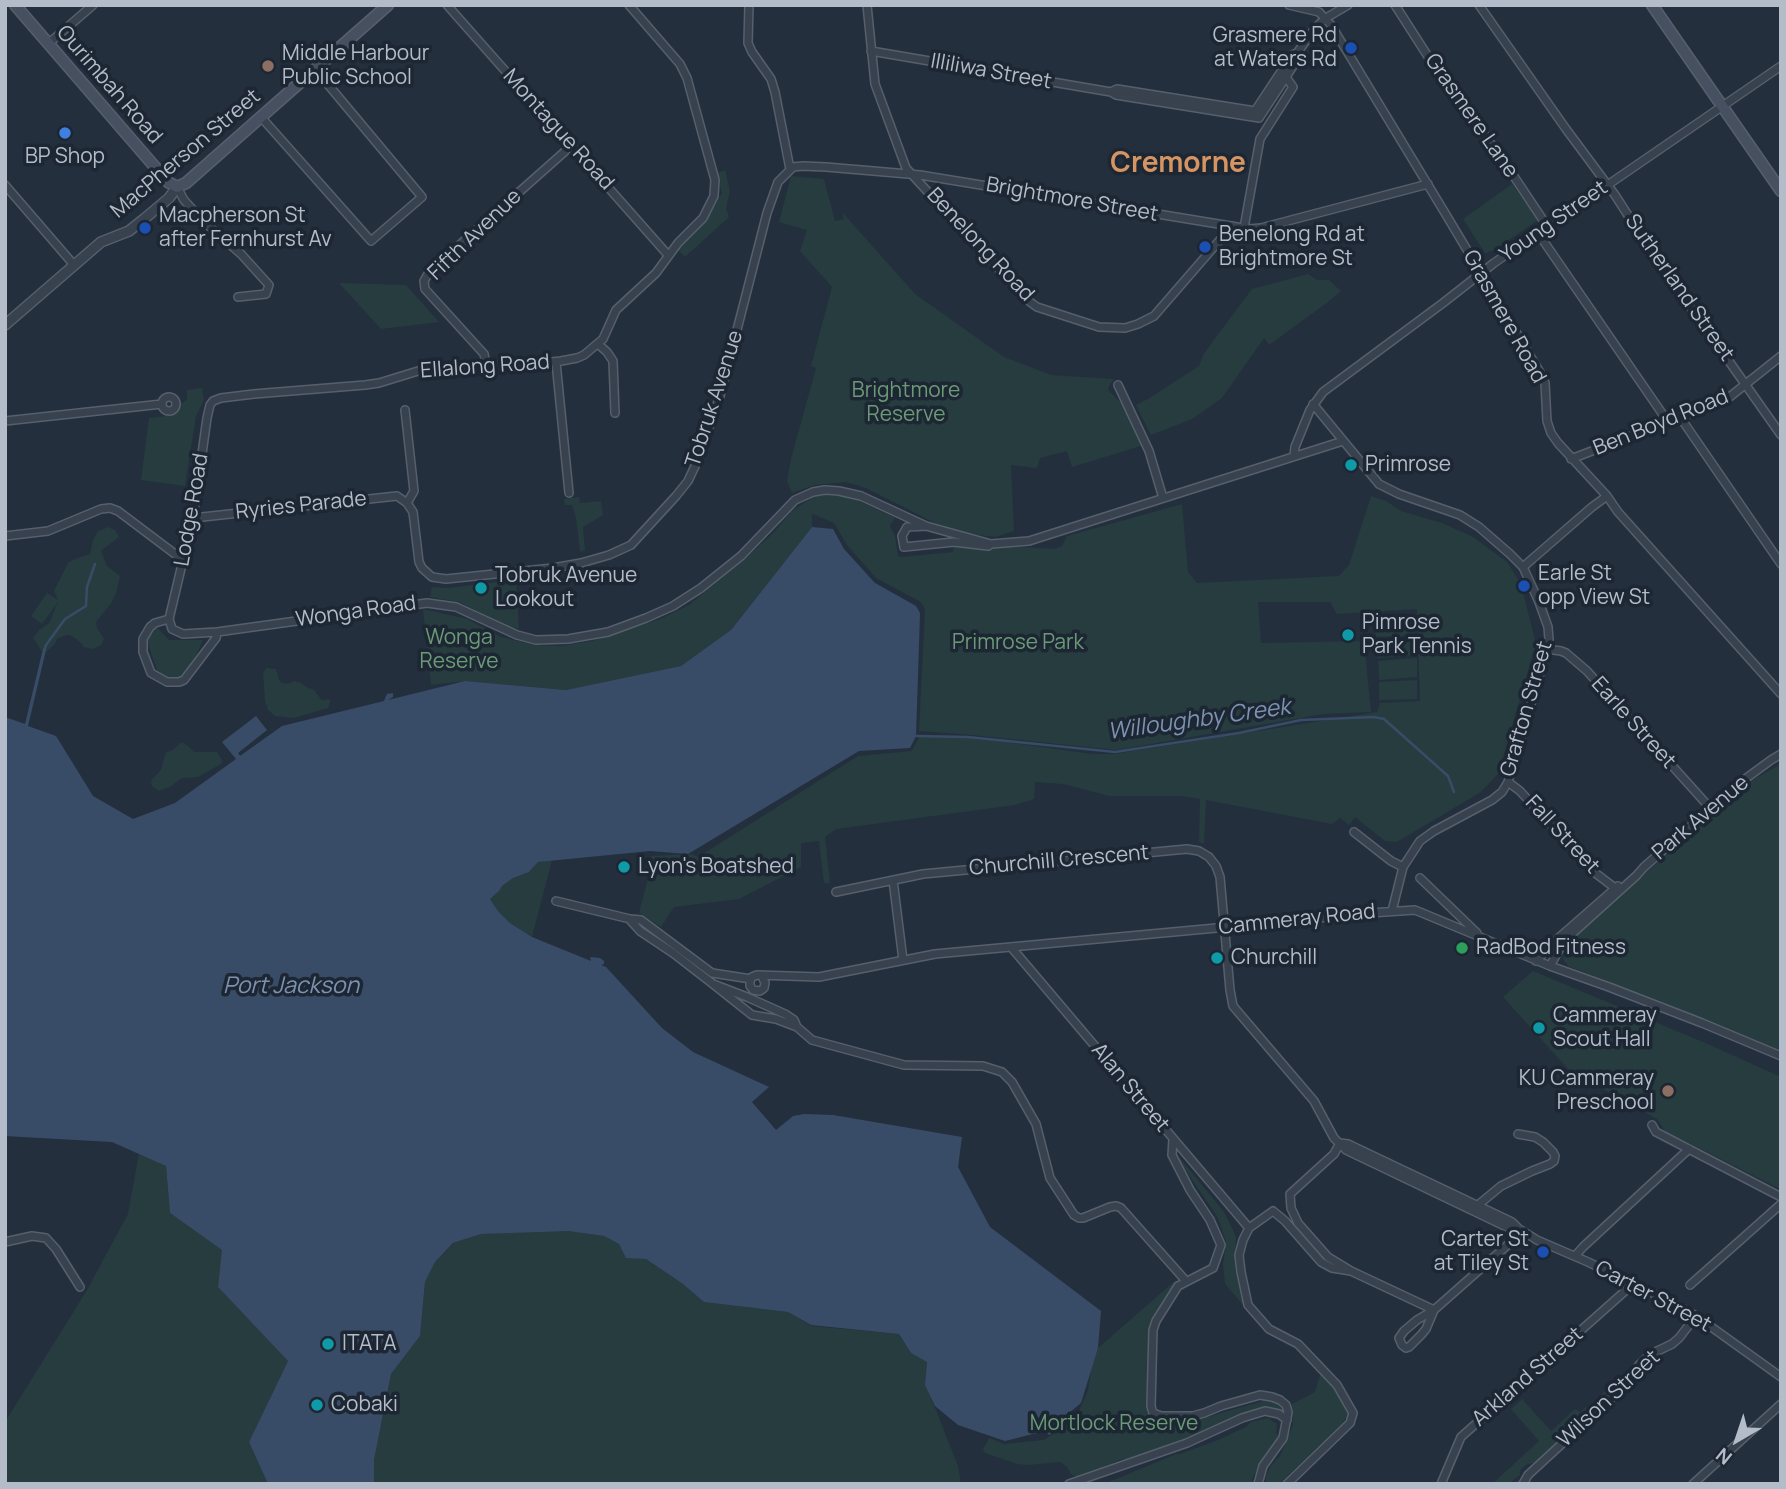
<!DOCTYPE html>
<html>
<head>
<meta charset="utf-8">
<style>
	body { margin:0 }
	#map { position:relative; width:1786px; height:1489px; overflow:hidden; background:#242f3e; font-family:Manrope,sans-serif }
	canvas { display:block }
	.frame { position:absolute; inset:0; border:7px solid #b4bcc9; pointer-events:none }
	.north { position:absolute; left:1702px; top:1405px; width:70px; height:70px; -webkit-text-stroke:5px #1d2633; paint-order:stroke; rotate:219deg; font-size:19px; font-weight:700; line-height:28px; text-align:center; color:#b4bcc9 }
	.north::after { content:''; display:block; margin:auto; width:24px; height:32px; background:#b4bcc9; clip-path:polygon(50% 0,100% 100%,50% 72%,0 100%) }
</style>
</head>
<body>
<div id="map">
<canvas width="1786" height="1489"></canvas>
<div class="frame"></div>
<div class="north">N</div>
</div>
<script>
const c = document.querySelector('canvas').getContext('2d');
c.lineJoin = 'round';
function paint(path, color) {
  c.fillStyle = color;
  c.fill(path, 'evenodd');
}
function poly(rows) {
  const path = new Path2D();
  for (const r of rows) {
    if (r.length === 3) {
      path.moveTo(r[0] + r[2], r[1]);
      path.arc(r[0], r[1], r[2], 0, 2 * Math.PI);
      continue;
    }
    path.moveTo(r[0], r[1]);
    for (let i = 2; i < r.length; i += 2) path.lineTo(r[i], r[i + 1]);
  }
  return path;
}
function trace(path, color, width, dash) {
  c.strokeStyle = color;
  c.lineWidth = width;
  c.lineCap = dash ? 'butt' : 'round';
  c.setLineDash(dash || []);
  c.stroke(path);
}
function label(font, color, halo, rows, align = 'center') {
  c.font = font + ' Manrope,sans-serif';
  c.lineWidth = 7;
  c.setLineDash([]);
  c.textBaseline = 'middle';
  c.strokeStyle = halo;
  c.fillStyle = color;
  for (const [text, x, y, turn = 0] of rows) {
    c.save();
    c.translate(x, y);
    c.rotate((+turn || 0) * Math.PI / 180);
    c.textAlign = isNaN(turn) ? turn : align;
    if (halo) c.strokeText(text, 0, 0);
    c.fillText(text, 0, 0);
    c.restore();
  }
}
paint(poly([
	[725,170,730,191,726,208,729,217,685,257,678,250,712,211,722,193,717,173],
	[791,176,824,179,835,221,844,219,842,212,915,294,1004,357,1051,375,1114,379,1109,386,1108,390,1123,405,1144,445,1072,467,1067,451,1040,458,1037,468,1011,465,1014,531,995,537,963,533,937,524,866,488,846,482,815,485,792,493,787,481,791,459,816,368,811,366,832,287,800,251,807,230,779,222],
	[1512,184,1538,220,1494,250,1485,253,1463,219],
	[1308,274,1317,280,1329,280,1341,291,1328,302,1269,345,1264,338,1222,398,1192,419,1151,435,1136,405,1148,399,1199,366,1204,354,1213,341,1252,289],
	[339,283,406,285,439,322,381,329],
	[202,388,204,400,196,416,185,486,141,480,149,418,166,416,176,412,180,404,187,400,187,390],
	[823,495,848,496,895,518,890,526,895,536,898,556,901,557,953,552,954,543,1054,549,1062,546,1067,536,1182,504,1188,572,1197,583,1339,576,1349,565,1371,496,1386,501,1401,511,1442,523,1473,537,1507,562,1521,584,1536,644,1498,774,1481,792,1397,842,1385,841,1355,817,1349,825,1340,818,1332,824,1206,800,1204,844,1199,842,1200,799,1182,796,1109,796,1063,784,1035,782,1034,799,1015,805,836,829,825,837,830,883,824,883,819,841,801,843,801,867,739,899,674,907,661,927,639,913,652,862,651,856,692,854,698,857,858,756,912,751,919,737,970,737,1092,754,1115,754,1377,712,1380,703,1420,701,1417,609,1337,614,1330,602,1258,602,1261,643,1364,641,1371,712,1323,714,1117,750,972,735,919,731,925,609,921,602,876,578,847,545,834,523,812,514,812,527,729,632,681,666,566,690,465,681,431,685,423,609,467,619,501,637,536,645,561,646,592,641,660,619,689,605,743,561,773,533,791,512,813,497],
	[579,497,580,503,601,501,603,515,583,527,585,550,580,552,576,518,572,505,565,505,564,499],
	[108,527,115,530,119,537,101,551,107,566,120,576,116,593,112,602,96,622,97,628,104,639,101,645,93,649,84,647,79,641,73,637,69,635,63,636,57,639,55,644,47,651,43,653,33,638,39,630,49,623,58,602,42,624,31,616,47,593,58,600,54,591,68,563,75,559,90,554,93,540,98,531],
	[516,580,519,629,507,626,459,602,430,597,432,587,447,588],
	[1414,616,1415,635,1376,637,1374,619],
	[158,628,169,640,203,640,194,660,179,678,169,679,158,673,147,641,153,630],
	[1415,637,1416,655,1377,658,1376,640],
	[1417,658,1417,677,1379,680,1378,661],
	[266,668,276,669,279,680,282,683,287,684,295,681,301,683,308,688,313,689,322,700,331,699,328,708,294,718,275,716,268,710,265,701,263,673],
	[1417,680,1417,699,1379,700,1379,682],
	[180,743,183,743,188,746,194,752,217,752,222,760,221,764,198,777,182,778,170,787,159,791,152,786,151,780,161,770,166,752,173,750],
	[1781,764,1781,1052,1581,971,1569,967,1563,959,1567,942,1749,782],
	[552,860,532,937,510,923,498,911,490,899,499,891,502,886,513,878,529,872,538,862],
	[1533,971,1710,1045,1781,1077,1781,1188,1778,1188,1665,1131,1657,1119,1569,1070,1503,997],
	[139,1153,166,1166,170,1213,223,1250,218,1287,288,1361,249,1442,268,1484,5,1484,5,1422,87,1290,128,1214],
	[1179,1157,1224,1212,1234,1232,1236,1238,1235,1268,1243,1305,1225,1284,1223,1265,1226,1242,1218,1218,1179,1160],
	[540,1231,568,1231,604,1236,619,1244,626,1257,646,1259,683,1284,704,1302,788,1312,811,1326,899,1334,911,1353,927,1361,926,1385,958,1466,961,1484,374,1484,374,1460,391,1374,420,1336,425,1282,435,1262,454,1243,481,1234],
	[1177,1279,1151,1323,1149,1342,1148,1403,1151,1415,1162,1420,1193,1421,1263,1401,1276,1401,1283,1406,1284,1411,1262,1407,1188,1438,1132,1458,1119,1460,1083,1476,1076,1477,1071,1474,1067,1467,1060,1462,1028,1465,1017,1464,985,1453,983,1449,989,1438,1004,1444,1044,1440,1071,1421,1080,1409,1088,1390,1092,1365,1098,1348],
	[1321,1372,1343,1397,1348,1408,1348,1415,1340,1426,1279,1484,1266,1484,1266,1477,1270,1467,1280,1456,1293,1425,1291,1408,1292,1404,1315,1392],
	[1617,1381,1621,1381,1614,1391,1555,1446,1534,1463,1528,1464,1524,1466,1520,1471,1520,1475,1512,1481,1513,1483,1520,1479,1516,1484,1492,1484,1539,1441,1511,1409,1522,1399,1551,1431,1575,1409,1580,1412],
	[1268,1418,1277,1424,1276,1433,1279,1436,1259,1467,1252,1479,1252,1484,1104,1484,1176,1454,1180,1454,1218,1440,1246,1427,1251,1422]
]), '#263c3f');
paint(poly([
	[812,527,833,529,844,549,875,583,916,606,920,613,916,736,910,748,859,751,688,854,650,851,538,862,529,872,513,878,502,886,499,891,490,899,498,911,510,923,532,937,591,961,590,957,600,958,604,961,604,964,601,965,606,967,662,1028,693,1052,769,1087,752,1102,776,1130,793,1116,804,1114,833,1115,962,1137,958,1167,990,1227,1101,1311,1098,1348,1081,1403,1064,1417,1067,1421,1049,1435,1045,1431,1005,1441,958,1425,935,1406,925,1385,927,1362,911,1353,899,1334,811,1325,788,1312,704,1302,683,1284,646,1259,626,1258,619,1244,604,1236,568,1231,481,1234,453,1243,435,1262,425,1282,420,1336,391,1374,374,1460,374,1484,268,1484,249,1442,288,1361,218,1287,222,1250,170,1213,166,1166,112,1142,5,1136,5,717,25,724,43,649,45,648,46,650,28,726,56,736,93,796,133,819,175,803,236,759,222,742,256,716,267,730,238,753,240,756,282,726,384,701,387,694,393,693,393,697,388,700,465,681,566,690,681,666,731,630]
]), '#394c67');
trace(poly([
	[44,651,46,645,65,619,86,606,87,587,95,564],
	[916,736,968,737,1115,752,1239,733,1301,720,1374,717,1384,719,1448,776,1454,792]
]), '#394c67', 2.5);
const minor = poly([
	[447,5,668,255],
	[629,5,680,64,687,78,715,180,714,196,703,218,678,243,656,273,616,310,603,339,584,355,577,358,561,361,514,366,486,364,418,371,379,383,365,385,254,394,221,398,213,401,210,405,207,418,193,518,169,619,172,629,183,634,217,632,427,603,456,607,517,635,536,640,568,639,608,632,646,618,673,606,701,588,741,556,795,500,813,492,825,490,839,491,861,496,926,526],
	[749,5,748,43,752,52,771,79,775,92,790,169],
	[867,5,875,84,906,168,1026,299,1037,307,1099,327,1125,328,1138,324,1154,316,1232,226],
	[1289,5,1319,12,1331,25,1445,213,1541,374,1545,383,1547,421,1551,433,1558,443,1607,496,1618,512,1781,694],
	[1395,5,1429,58,1509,169,1547,226],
	[1479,5,1566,129,1615,195,1647,245,1781,435],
	[48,44,93,5],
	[871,51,1111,92,1116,95,1259,118,1297,60,1297,53],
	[1111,92,1117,89,1255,111,1292,55,1297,53,1315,28,1326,18,1348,5],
	[261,117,371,241,422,197,315,69],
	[5,185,74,265],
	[177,187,184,200,204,222,241,254,269,285,266,294,238,297],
	[1244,228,1260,139,1293,87,1286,77],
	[1538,233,1668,422],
	[598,344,607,352,613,361,615,413],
	[556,362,569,493],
	[486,364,484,354,425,289,424,281,428,274,464,241,571,146],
	[1118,385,1149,451,1163,498],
	[169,404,7],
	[1313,404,1379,484,1399,494,1460,515,1479,527,1510,554,1523,567,1539,602,1548,627,1549,639,1547,649,1508,782,1502,792,1492,800,1434,831,1420,841,1403,867,1392,911],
	[405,410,414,491,407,503],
	[1680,417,1781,564],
	[5,421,162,404],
	[1294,456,1295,447,1310,410,1323,392,1443,303,1494,263,1781,66],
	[1571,459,1727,399,1781,356],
	[193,518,397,496,407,503,413,512,419,562,422,568,432,577,446,579,553,568,581,563,609,555,631,545,676,496,688,481,696,464,720,396,767,213,778,182,793,167,803,166,826,167,920,175,1249,229,1261,228,1428,184],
	[5,536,48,531,101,509,110,508,118,511,175,554,184,558],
	[991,544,926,526,907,527,902,536,904,547,954,542,988,546,991,544,1029,541,1343,441],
	[1523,567,1592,507,1607,496],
	[169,619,155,623,150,627,143,639,143,652,151,673,167,682,179,682,184,680,216,638,217,632],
	[1547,649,1561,651,1566,653,1587,671,1711,809],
	[1508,782,1520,791,1594,872,1615,888],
	[1354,832,1391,861,1403,867],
	[1420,878,1477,933],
	[893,880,903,960],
	[836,892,923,874,1187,849,1199,851,1209,857,1216,866,1220,877,1230,990,1233,1006,1314,1101,1334,1138,1346,1150,1509,1228,1519,1229],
	[556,901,630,919,641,920,712,973,751,979],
	[630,920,640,931,673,953,713,984,747,997,785,1014,794,1020,797,1027],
	[1011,947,1249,1228],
	[1536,961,1554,942,1618,886],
	[1550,966,1564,941,1636,876,1644,867,1741,782,1771,760,1781,754],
	[762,976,765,983,764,988,760,991,753,990,750,986,750,981,752,977,757,975,819,977,935,954,1292,921,1355,914,1415,910,1550,966,1609,987,1702,1023,1781,1056],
	[713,984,752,1015,776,1019,797,1027,812,1040,904,1065,983,1066,1002,1072,1012,1082,1036,1124,1050,1178,1074,1215,1079,1218,1083,1218,1110,1207,1116,1206,1121,1208,1186,1281],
	[1652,1125,1656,1132,1781,1197],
	[1173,1139,1172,1155,1190,1190,1210,1220,1221,1245,1213,1268,1178,1286,1156,1321,1153,1330,1151,1406,1153,1413,1161,1416,1193,1416,1204,1413,1221,1406,1260,1395,1272,1397,1280,1400,1286,1405,1288,1412,1283,1438,1263,1466,1258,1484],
	[1340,1143,1348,1144,1512,1222,1519,1229,1537,1240,1588,1262,1673,1303,1696,1316,1781,1377],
	[1340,1143,1334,1154,1290,1194,1291,1208,1298,1223,1328,1257,1351,1271,1434,1310],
	[1478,1205,1501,1186,1532,1171,1550,1164,1554,1161,1555,1156,1553,1152,1543,1142,1535,1137,1518,1134],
	[5,1242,32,1236,46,1238,56,1249,80,1287],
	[1575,1256,1583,1247,1689,1149],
	[1690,1285,1781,1204],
	[1434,1310,1426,1329,1421,1335,1409,1347,1406,1348,1402,1345,1399,1338,1404,1331,1417,1320,1434,1310,1511,1242,1519,1229],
	[1069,1484,1187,1443,1242,1418,1265,1411,1279,1414,1287,1420],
	[1287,1484,1350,1423,1353,1413,1337,1385,1298,1344,1269,1329,1248,1305,1241,1272,1239,1255,1243,1240,1249,1228,1273,1211,1285,1221,1321,1262,1332,1268,1351,1271],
	[1441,1484,1461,1437,1633,1284],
	[1523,1484,1528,1475,1616,1394,1639,1365,1651,1354,1672,1344,1679,1338,1696,1316],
	[1693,1484,1781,1404]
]);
const tertiary = poly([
	[5,325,101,242,129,231,144,219,169,198,177,187]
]);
const secondary = poly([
	[15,5,168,182,177,187,186,183,388,5],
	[1652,5,1781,191]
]);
trace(minor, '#565f6c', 10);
trace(tertiary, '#565f6c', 12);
trace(secondary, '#565f6c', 13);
trace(minor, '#38414e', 7);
trace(tertiary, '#38414e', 9);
trace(secondary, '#465061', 10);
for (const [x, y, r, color] of [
	[1351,48,7,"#1a4fb4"],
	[268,66,7,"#8d6e63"],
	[65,133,7,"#3f7fe0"],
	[145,228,7,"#1a4fb4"],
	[1205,247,7,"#1a4fb4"],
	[1351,465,7,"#0f9aa8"],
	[1524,586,7,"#1a4fb4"],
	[481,588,7,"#0f9aa8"],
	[1348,635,7,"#0f9aa8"],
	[624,867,7,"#0f9aa8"],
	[1462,948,7,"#2e9e5b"],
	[1217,958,7,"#0f9aa8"],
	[1539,1028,7,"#0f9aa8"],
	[1668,1091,7,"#8d6e63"],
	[1543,1252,7,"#1a4fb4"],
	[328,1344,7,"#0f9aa8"],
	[317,1405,7,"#0f9aa8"]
]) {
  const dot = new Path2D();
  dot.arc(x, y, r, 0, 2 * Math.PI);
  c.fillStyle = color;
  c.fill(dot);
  trace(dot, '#1d2633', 2.5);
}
label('21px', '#b4bcc9', '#1d2633', [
	["Grasmere Rd",1337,36,"right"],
	["at Waters Rd",1337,60,"right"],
	["Middle Harbour",282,54],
	["Public School",282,78],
	["BP Shop",65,157,"center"],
	["Macpherson St",159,216],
	["after Fernhurst Av",159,240],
	["Benelong Rd at",1219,235],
	["Brightmore St",1219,259],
	["Primrose",1365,465],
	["Earle St",1538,574],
	["opp View St",1538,598],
	["Tobruk Avenue",495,576],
	["Lookout",495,600],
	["Pimrose",1362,623],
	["Park Tennis",1362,647],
	["Lyon's Boatshed",638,867],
	["RadBod Fitness",1476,948],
	["Churchill",1231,958],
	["Cammeray",1553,1016],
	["Scout Hall",1553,1040],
	["KU Cammeray",1654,1079,"right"],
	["Preschool",1654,1103,"right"],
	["Carter St",1529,1240,"right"],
	["at Tiley St",1529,1264,"right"],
	["ITATA",342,1344],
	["Cobaki",331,1405]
], 'left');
label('21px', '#b4bcc9', '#1d2633', [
	["Illiliwa Street",991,72,10],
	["Ourimbah Road",109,85,49],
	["Grasmere Lane",1471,116,55],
	["Montague Road",558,130,48],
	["MacPherson Street",186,154,-40],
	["Brightmore Street",1072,200,10],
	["Young Street",1554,222,-35],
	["Fifth Avenue",475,235,-44],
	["Benelong Road",980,245,47],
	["Sutherland Street",1679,288,55],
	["Grasmere Road",1504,317,61],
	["Ellalong Road",485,367,-4],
	["Tobruk Avenue",715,399,-72],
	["Ben Boyd Road",1661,423,-22],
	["Ryries Parade",301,506,-6],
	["Lodge Road",192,510,-80],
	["Wonga Road",356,612,-8],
	["Grafton Street",1527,709,-74],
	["Earle Street",1633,723,48],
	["Park Avenue",1701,818,-40],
	["Fall Street",1562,835,47],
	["Churchill Crescent",1059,861,-5],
	["Cammeray Road",1297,920,-6],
	["Alan Street",1130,1088,50],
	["Carter Street",1653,1297,28],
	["Arkland Street",1528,1377,-41],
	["Wilson Street",1609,1399,-43]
]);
label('21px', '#6b9a76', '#1d2633', [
	["Brightmore",906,391],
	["Reserve",906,415],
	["Wonga",459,638],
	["Reserve",459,662],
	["Primrose Park",1018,643],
	["Mortlock Reserve",1114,1424]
]);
label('italic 23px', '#7c92b1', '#1d2633', [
	["Willoughby Creek",1199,720,-8],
	["Port Jackson",291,987]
]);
label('bold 28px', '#d59563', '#1d2633', [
	["Cremorne",1178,164]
]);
</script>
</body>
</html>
